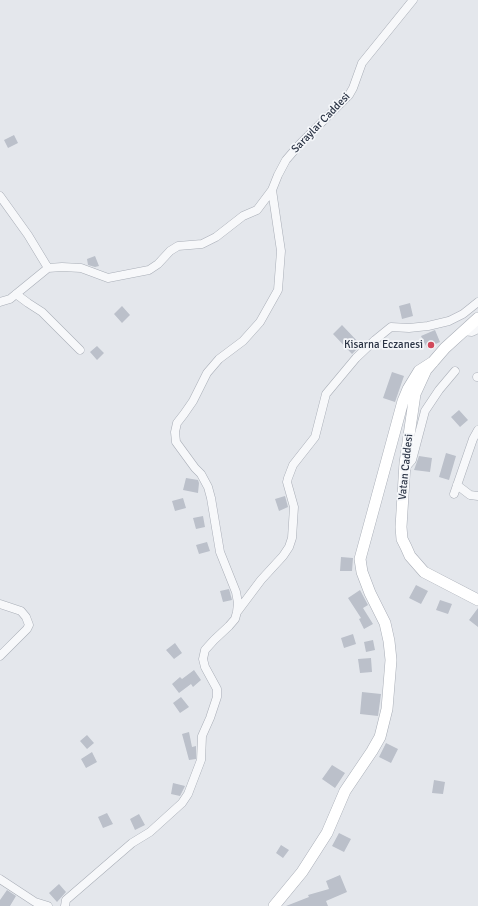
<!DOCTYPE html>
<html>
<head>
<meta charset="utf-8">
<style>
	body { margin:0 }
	canvas { display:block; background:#e4e7ec }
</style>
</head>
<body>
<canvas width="478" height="906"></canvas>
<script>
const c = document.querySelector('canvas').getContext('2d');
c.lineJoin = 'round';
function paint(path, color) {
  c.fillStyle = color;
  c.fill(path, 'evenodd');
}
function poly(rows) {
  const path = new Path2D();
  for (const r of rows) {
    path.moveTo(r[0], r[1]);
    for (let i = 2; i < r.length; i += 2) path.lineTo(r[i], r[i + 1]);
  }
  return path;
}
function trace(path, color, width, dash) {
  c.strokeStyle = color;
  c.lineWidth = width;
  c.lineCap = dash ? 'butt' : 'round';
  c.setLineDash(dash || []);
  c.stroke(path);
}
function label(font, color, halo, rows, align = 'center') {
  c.font = font + ' Signika,sans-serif';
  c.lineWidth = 3.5;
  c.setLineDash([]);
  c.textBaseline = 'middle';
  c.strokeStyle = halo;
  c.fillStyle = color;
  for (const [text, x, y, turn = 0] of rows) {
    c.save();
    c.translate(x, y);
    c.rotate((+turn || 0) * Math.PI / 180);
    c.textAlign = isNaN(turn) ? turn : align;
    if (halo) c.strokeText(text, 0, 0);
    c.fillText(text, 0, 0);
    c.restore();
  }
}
paint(poly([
	[14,135,18,143,8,148,4,140],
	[95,256,99,266,95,267,88,265,87,259],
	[410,303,413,316,402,319,399,306],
	[122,306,130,315,122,323,114,314],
	[342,325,361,345,352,354,333,334],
	[435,330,440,342,427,348,421,336],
	[97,346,104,353,97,360,90,352],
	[392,372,404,376,395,402,383,398],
	[459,410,468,420,460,427,451,417],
	[446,453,456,456,449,480,439,477],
	[419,456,432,458,430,472,414,470],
	[186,478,198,480,199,483,198,493,183,490],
	[285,496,288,507,279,511,275,499],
	[183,498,186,508,175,511,172,501],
	[203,516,205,527,196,529,193,518],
	[207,542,210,551,199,554,196,545],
	[341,557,353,558,352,571,340,571],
	[416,585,428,591,421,604,409,598],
	[229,589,232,600,223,602,220,591],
	[360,590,368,605,363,608,373,624,364,629,359,619,361,618,348,598],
	[440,600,452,604,448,614,436,610],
	[478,608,478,627,469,620],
	[353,634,356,644,344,648,341,638],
	[373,640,375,650,366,652,364,642],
	[175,643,182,653,174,659,166,650],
	[371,658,372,672,360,673,358,659],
	[194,670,201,680,193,687,191,684,179,693,172,684,180,677,182,679],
	[362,692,381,694,378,716,360,714],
	[181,697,189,707,180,713,173,703],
	[189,732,192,747,196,746,196,759,189,760,182,734],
	[87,735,94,743,87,749,80,741],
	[386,743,398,749,391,763,379,757],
	[92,752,97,762,86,768,81,759],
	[332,765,345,773,335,788,322,779],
	[434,780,445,782,443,794,432,793],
	[173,783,185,786,180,796,171,794],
	[107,813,113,824,103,828,98,817],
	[139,814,145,825,135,830,130,819],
	[339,833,351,839,344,852,332,846],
	[281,845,289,850,283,858,276,853],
	[340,875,347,892,326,901,328,906,286,906,309,897,308,895,329,889,326,881],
	[59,884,66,892,57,902,49,893],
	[7,890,16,896,10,906,0,906,0,900]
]), '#bbc0ca');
const street = poly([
	[0,196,28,235,48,268],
	[16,294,28,303,42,312,80,350],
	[0,302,10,299,48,268,62,267,81,268,108,278,149,270,158,264,170,251,178,246,202,244,216,237,243,216,257,210,272,190,278,175,286,160,299,145,349,95,353,88,362,63,413,0],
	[463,331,472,332,478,329],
	[477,377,478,377],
	[405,468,412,460,425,411,439,390,455,371],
	[457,485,470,495,478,496],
	[454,494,473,439,478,430],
	[0,604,21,611,26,617,29,625,27,629,0,656],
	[237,612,261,580,283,556,289,547,292,538,294,507,287,482,288,478,293,465,315,437,326,394,356,358,375,340,391,327,409,328,428,326,449,321,463,314,478,302],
	[0,879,35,902,48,906],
	[65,906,66,900,132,843,150,832,182,803,188,794,201,760,202,736,210,718,217,697,217,689,205,667,203,659,205,650,214,640,229,626,235,619,237,612,238,603,236,592,220,552,211,498,208,487,201,474,195,468,176,442,175,432,177,423,184,414,193,401,207,373,219,359,243,341,260,322,278,290,281,251,272,190]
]);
const secondary = poly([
	[478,318,445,348,426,370,415,394,405,463,401,527,402,539,406,547,410,556,424,572,478,600],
	[274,906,302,872,327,833,345,791,372,751,380,737,387,709,391,660,389,641,385,623,370,593,362,572,360,559,403,401,408,389,419,371,433,362]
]);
trace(street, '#a9aeb7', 9);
trace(secondary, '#a9aeb7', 12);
trace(street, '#f7f8fa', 8);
trace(secondary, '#fff', 11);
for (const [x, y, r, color] of [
	[431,345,4,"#d1495b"]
]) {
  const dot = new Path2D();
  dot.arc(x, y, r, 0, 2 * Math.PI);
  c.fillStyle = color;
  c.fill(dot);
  trace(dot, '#f4f6f9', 1.5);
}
label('11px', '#2b3445', '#f4f6f9', [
	["Saraylar Caddesi",321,123,-46],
	["Vatan Caddesi",406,467,-84]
]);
label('11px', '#2b3445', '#f4f6f9', [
	["Kisarna Eczanesi",423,345]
], 'right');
</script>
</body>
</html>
